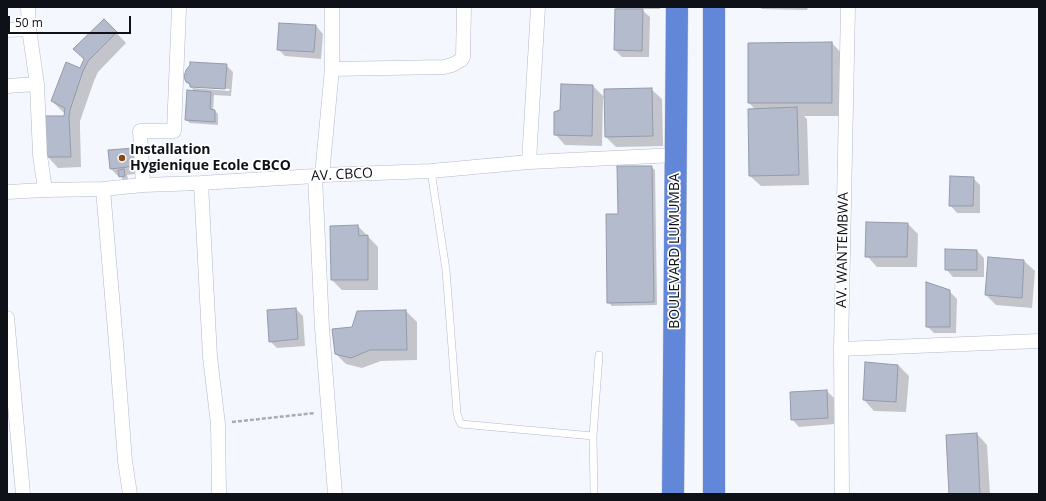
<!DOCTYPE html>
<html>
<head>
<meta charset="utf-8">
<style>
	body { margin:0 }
	#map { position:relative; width:1046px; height:501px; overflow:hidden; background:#f4f7fe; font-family:"Open Sans",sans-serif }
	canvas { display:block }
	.frame { position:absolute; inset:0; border:8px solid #0e1117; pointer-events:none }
	.scale { position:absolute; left:8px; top:16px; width:123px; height:18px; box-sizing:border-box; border:2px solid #0e1117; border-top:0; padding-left:5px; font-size:12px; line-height:14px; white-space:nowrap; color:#0e1117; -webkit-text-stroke:3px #fff; paint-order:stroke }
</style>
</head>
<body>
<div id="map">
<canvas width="1046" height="501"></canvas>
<div class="frame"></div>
<div class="scale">50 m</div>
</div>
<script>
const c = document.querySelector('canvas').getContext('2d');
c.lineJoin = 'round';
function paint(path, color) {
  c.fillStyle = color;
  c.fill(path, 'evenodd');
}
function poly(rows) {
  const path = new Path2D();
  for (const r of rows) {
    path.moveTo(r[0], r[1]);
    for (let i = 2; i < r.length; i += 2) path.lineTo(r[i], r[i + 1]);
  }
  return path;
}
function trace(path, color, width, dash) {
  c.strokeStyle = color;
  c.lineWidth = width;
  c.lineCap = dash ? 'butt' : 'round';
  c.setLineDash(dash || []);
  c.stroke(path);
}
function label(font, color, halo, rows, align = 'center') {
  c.font = font + ' "Open Sans",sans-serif';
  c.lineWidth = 3.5;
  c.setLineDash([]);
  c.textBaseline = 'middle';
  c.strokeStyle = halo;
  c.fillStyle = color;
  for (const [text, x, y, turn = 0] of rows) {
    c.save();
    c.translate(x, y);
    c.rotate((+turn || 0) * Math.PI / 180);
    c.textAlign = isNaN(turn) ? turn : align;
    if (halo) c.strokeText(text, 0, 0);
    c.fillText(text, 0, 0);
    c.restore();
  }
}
paint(poly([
	[609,7,660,7,660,9,641,9,650,17,649,57,622,57,615,50,616,8,610,8],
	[759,7,808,7,807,10,762,9],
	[104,20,126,43,98,72,94,81,80,121,80,128,81,167,58,168,48,157,65,117,65,113,63,112,52,101,80,70],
	[280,24,316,26,323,34,321,59,285,56,278,49],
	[832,43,845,57,845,116,804,116,807,119,809,185,761,186,750,176,756,110,749,103],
	[226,65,233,72,231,96,214,95,213,111,215,111,218,114,218,125,190,123,186,120,195,92,187,82],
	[192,86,230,89,229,91,192,88],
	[593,86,605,98,603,98,602,146,565,145,555,134,561,111],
	[651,89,662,99,663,146,616,147,606,137],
	[134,149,143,173,127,175,128,179,123,180,120,175,118,176,111,169],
	[651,167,655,170,657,305,612,306,608,302,619,215],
	[973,178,980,185,980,213,957,213,950,205],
	[908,224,918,234,917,267,877,267,867,256],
	[358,226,378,247,378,290,342,290,332,280],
	[977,251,984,258,984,277,953,277,946,269],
	[989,258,1024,261,1035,271,1032,308,996,305,986,295],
	[949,291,957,299,956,333,934,333,927,326],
	[296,309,303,316,305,346,277,348,270,341],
	[406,311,417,322,417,360,381,361,362,368,346,364,336,354,352,328],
	[866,364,898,365,909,376,906,412,874,411,864,400],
	[827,391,834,398,835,424,799,427,792,419],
	[977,434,987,445,990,494,950,494]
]), '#0003');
const building = poly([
	[615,9,643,9,642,51,614,50,615,9],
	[104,19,117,32,88,61,83,71,70,110,69,117,71,157,47,157,45,116,64,116,65,108,51,101,66,62,80,68,84,59,73,49,104,19],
	[279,23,316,25,314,52,277,50,279,23],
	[832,42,832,103,748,103,748,43,832,42],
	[190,62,227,64,225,89,190,87,190,84,186,82,184,77,186,70,190,65,190,62],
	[561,84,593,85,592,136,554,135,554,112,560,110,561,84],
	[652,88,653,136,605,137,604,89,652,88],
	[187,90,211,92,210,109,215,110,215,122,185,120,187,90],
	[797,107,799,175,749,176,748,109,797,107],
	[135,148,136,166,110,169,108,150,135,148],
	[617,166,652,166,654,302,607,303,606,214,618,214,617,166],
	[124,169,125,176,119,177,118,170,124,169],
	[950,176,974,177,973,206,949,206,950,176],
	[866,222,908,223,907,257,865,257,866,222],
	[358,225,359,236,368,235,368,280,331,280,330,226,358,225],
	[945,249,977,250,977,270,945,270,945,249],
	[988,257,1024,260,1022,298,985,295,988,257],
	[926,282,950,290,950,327,926,327,926,282],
	[296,308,298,339,269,342,267,310,296,308],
	[406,310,407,350,370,350,351,358,335,354,332,329,352,327,357,311,406,310],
	[865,362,898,365,896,402,863,400,865,362],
	[827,390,828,418,791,420,790,392,827,390],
	[977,433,980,494,949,494,946,435,977,433]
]);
paint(building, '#b3bbcc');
trace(building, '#939bab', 1);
const lane = poly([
	[431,171,446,270,457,413,459,420,461,424,593,436],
	[594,492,593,436,599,355]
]);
const street = poly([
	[28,7,29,29,37,84,40,155,45,190],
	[7,30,29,29],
	[332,69,444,67,452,65,461,60,463,57,464,7],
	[7,86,37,84],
	[529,162,538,7],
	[322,175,332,69,332,7],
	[315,176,322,328,335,494],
	[201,183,210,357,218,424,219,494],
	[143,185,140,131,174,131,179,8],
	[103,189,117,355,125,461,130,494],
	[7,192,45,190,103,189,143,185,201,183,315,176,322,175,431,171,529,162,676,155],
	[7,318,23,494],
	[841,349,1039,341],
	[842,494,841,349,848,7]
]);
const highway = poly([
	[714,7,714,494],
	[673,494,677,7]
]);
trace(lane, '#b2baca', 8);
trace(street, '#b2baca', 15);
trace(highway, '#d4d4d5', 23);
trace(poly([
	[232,422,315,413]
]), '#a9acb2', 2.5, [4, 2]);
trace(lane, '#fff', 7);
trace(street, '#fff', 14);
trace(highway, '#6387d8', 22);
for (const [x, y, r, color] of [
	[122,158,4,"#894812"]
]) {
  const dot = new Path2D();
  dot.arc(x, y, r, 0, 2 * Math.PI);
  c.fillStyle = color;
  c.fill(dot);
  trace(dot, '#fff', 1.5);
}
label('bold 14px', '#0e1117', '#fff', [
	["Installation",130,150],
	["Hygienique Ecole CBCO",130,166]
], 'left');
label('14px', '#0e1117', '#fff', [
	["AV. CBCO",342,175,-3],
	["AV. WANTEMBWA",843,250,-89],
	["BOULEVARD LUMUMBA",675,251,-90]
]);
</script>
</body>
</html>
